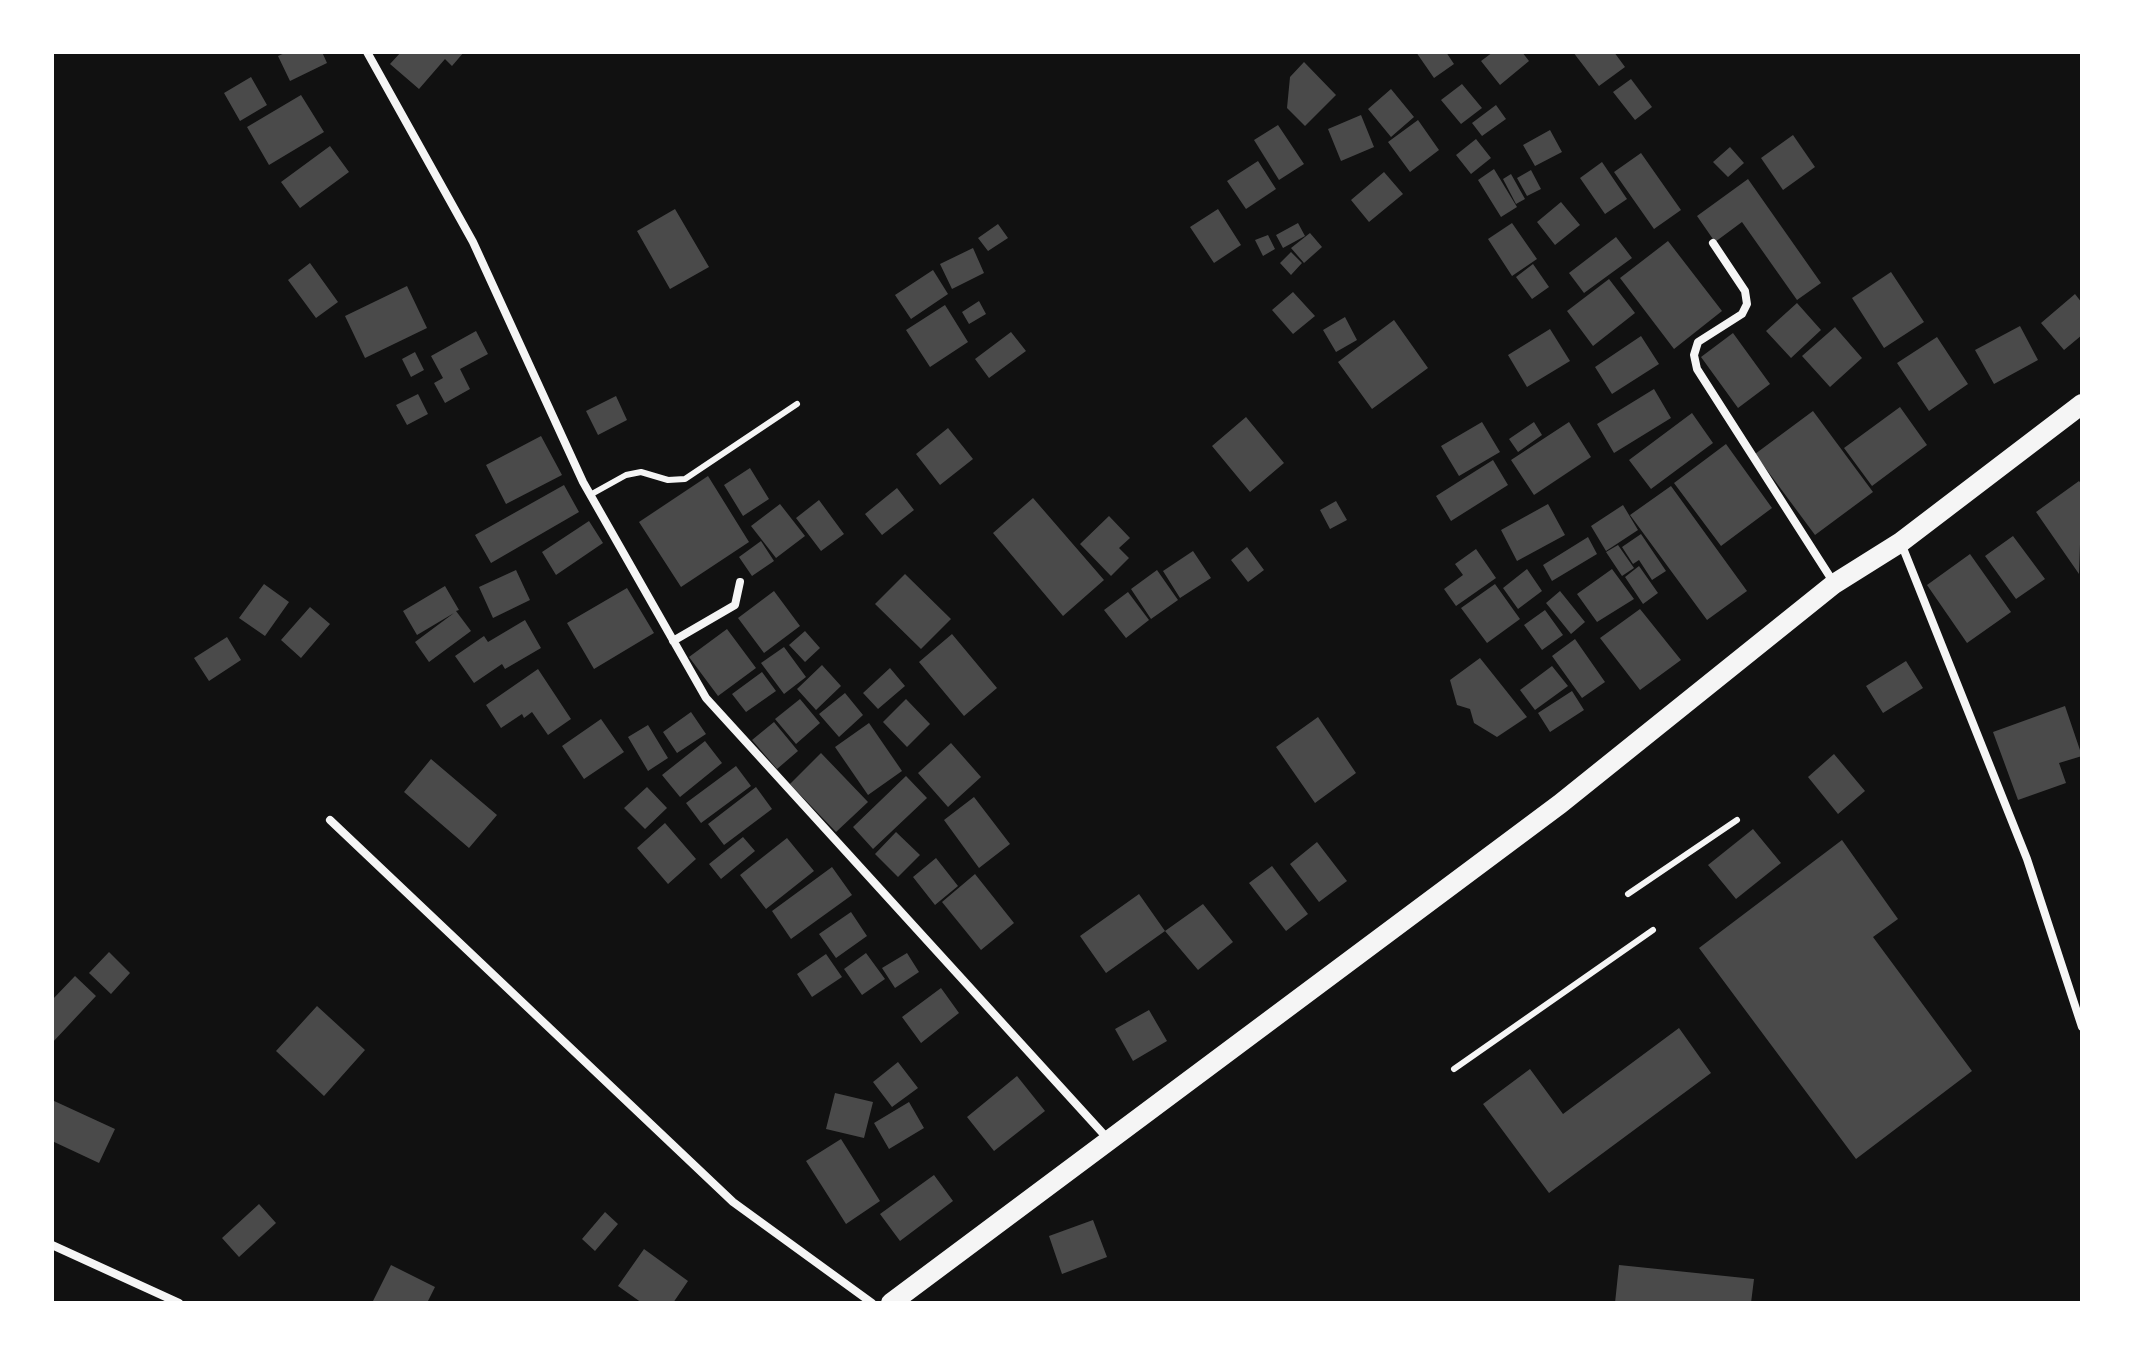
<!DOCTYPE html>
<html>
<head>
<meta charset="utf-8">
<style>
	body { margin:0 }
	#map { position:relative; width:2134px; height:1355px; overflow:hidden; background:#111; font-family:Inter,sans-serif }
	canvas { display:block }
	.frame { position:absolute; inset:0; border:54px solid #fff; pointer-events:none }
</style>
</head>
<body>
<div id="map">
<canvas width="2134" height="1355"></canvas>
<div class="frame"></div>
</div>
<script>
const c = document.querySelector('canvas').getContext('2d');
c.lineJoin = 'round';
function paint(path, color) {
  c.fillStyle = color;
  c.fill(path, 'evenodd');
}
function poly(rows) {
  const path = new Path2D();
  for (const r of rows) {
    path.moveTo(r[0], r[1]);
    for (let i = 2; i < r.length; i += 2) path.lineTo(r[i], r[i + 1]);
  }
  return path;
}
function trace(path, color, width, dash) {
  c.strokeStyle = color;
  c.lineWidth = width;
  c.lineCap = dash ? 'butt' : 'round';
  c.setLineDash(dash || []);
  c.stroke(path);
}
paint(poly([
	[287,52,322,52,327,63,290,81,278,56],
	[401,52,464,52,452,66,445,59,419,89,390,64],
	[1416,52,1446,52,1454,64,1434,78],
	[1493,52,1522,52,1529,61,1500,85,1481,61],
	[1573,52,1614,52,1625,67,1599,86],
	[1304,62,1336,95,1305,126,1287,108,1290,77],
	[251,77,267,105,240,121,224,93],
	[1631,79,1652,107,1635,120,1613,92],
	[1462,84,1482,108,1461,124,1441,100],
	[1391,89,1414,117,1391,137,1368,109],
	[301,95,324,132,269,165,247,127],
	[1496,105,1506,119,1482,136,1472,123],
	[1361,115,1374,147,1341,161,1328,129],
	[1418,120,1439,150,1410,172,1388,142],
	[1278,125,1304,164,1279,180,1254,140],
	[1550,130,1562,152,1535,166,1523,145],
	[1793,135,1815,167,1783,190,1761,158],
	[1476,139,1491,158,1471,174,1456,155],
	[330,146,349,172,300,208,281,182],
	[1730,147,1744,163,1728,177,1713,162],
	[1641,153,1681,210,1654,229,1614,172],
	[1258,161,1276,189,1246,209,1227,181],
	[1602,162,1627,199,1605,214,1580,178],
	[1494,169,1517,207,1501,217,1478,180],
	[1531,170,1541,189,1527,196,1517,178],
	[1384,172,1403,194,1369,222,1351,200],
	[1511,174,1525,199,1516,204,1503,179],
	[1748,179,1821,283,1797,300,1742,222,1715,242,1697,216],
	[1561,202,1580,225,1555,245,1537,222],
	[675,209,709,267,670,289,637,231],
	[1218,209,1241,245,1214,263,1190,227],
	[1298,223,1305,236,1283,248,1276,235],
	[1512,223,1537,259,1512,276,1488,239],
	[998,224,1008,238,988,251,978,238],
	[1310,233,1322,247,1304,263,1291,248],
	[1268,235,1275,249,1263,256,1255,240],
	[1616,237,1632,258,1584,293,1569,273],
	[1668,241,1722,311,1674,349,1620,278],
	[973,248,984,273,952,289,940,264],
	[1291,252,1302,263,1291,275,1280,263],
	[310,263,338,302,316,318,288,280],
	[1533,264,1549,287,1532,299,1516,277],
	[933,270,948,294,911,319,895,295],
	[1891,272,1924,322,1884,348,1852,298],
	[1609,279,1635,313,1593,346,1567,311],
	[407,286,427,328,365,358,345,316],
	[1293,292,1315,316,1293,334,1272,310],
	[2075,294,2082,303,2082,335,2064,350,2041,323],
	[979,301,986,314,969,324,962,312],
	[1797,303,1821,330,1791,358,1766,331],
	[945,305,968,342,930,367,906,330],
	[1345,317,1357,340,1336,352,1323,330],
	[1394,320,1428,368,1372,409,1338,362],
	[2020,326,2038,360,1994,384,1975,350],
	[1835,327,1862,358,1830,387,1802,356],
	[1550,329,1570,361,1527,387,1508,355],
	[476,331,488,354,460,369,470,389,445,403,434,383,443,378,431,356],
	[1011,332,1026,351,989,378,975,359],
	[1733,333,1770,384,1738,408,1701,357],
	[1641,336,1659,364,1612,394,1595,367],
	[1937,337,1968,384,1929,411,1897,363],
	[415,352,424,370,411,377,402,359],
	[1654,389,1671,418,1614,453,1597,424],
	[418,394,428,414,407,425,396,405],
	[616,396,627,420,598,435,586,411],
	[1900,407,1927,445,1872,486,1844,448],
	[1813,411,1873,492,1815,535,1755,454],
	[1692,413,1713,443,1651,489,1629,460],
	[1246,417,1284,463,1250,492,1212,446],
	[1482,422,1500,452,1459,476,1441,446],
	[1534,422,1542,435,1518,452,1509,439],
	[1569,422,1591,457,1534,495,1511,460],
	[948,428,973,459,940,485,916,454],
	[541,436,562,475,506,504,486,465],
	[1726,444,1772,508,1721,546,1674,483],
	[1493,460,1508,485,1451,521,1436,496],
	[750,468,769,499,743,516,724,485],
	[708,476,749,542,681,587,639,522],
	[2079,481,2082,485,2079,574,2036,512],
	[564,485,579,512,491,563,475,535],
	[1671,486,1747,591,1707,620,1630,515],
	[897,488,914,510,882,535,865,514],
	[1033,498,1104,580,1063,616,993,533],
	[819,500,844,534,821,551,796,518],
	[1336,501,1347,520,1330,529,1320,510],
	[780,504,805,536,776,558,751,526],
	[1548,504,1565,535,1517,561,1501,530],
	[1623,505,1638,530,1606,551,1591,526],
	[1109,516,1130,538,1119,548,1129,558,1111,576,1080,544],
	[589,521,603,543,556,575,542,552],
	[1641,534,1666,571,1652,580,1639,560,1633,564,1622,547],
	[2013,536,2045,579,2016,599,1985,556],
	[1588,537,1597,554,1552,581,1543,565],
	[761,541,774,561,752,576,739,557],
	[1618,545,1634,568,1622,576,1606,552],
	[1247,547,1264,570,1248,582,1231,560],
	[1476,549,1496,578,1456,606,1444,589,1463,575,1455,564],
	[1193,551,1211,578,1180,598,1163,571],
	[1970,554,2011,612,1967,643,1927,585],
	[1639,566,1658,593,1643,604,1625,577],
	[1527,569,1542,591,1518,609,1503,588],
	[1612,569,1634,599,1597,622,1577,594],
	[516,570,530,600,493,618,479,587],
	[1157,570,1178,600,1151,619,1131,589],
	[905,574,951,619,921,649,875,604],
	[264,584,289,602,265,636,239,618],
	[1495,584,1520,619,1487,643,1461,608],
	[445,586,459,610,456,611,471,631,429,662,415,642,454,613,417,635,403,611],
	[627,588,654,633,594,669,567,623],
	[774,591,800,626,764,653,738,618],
	[1560,591,1585,622,1571,634,1546,603],
	[1128,592,1149,620,1126,638,1104,610],
	[310,607,330,624,301,658,281,640],
	[1640,609,1681,660,1640,690,1600,638],
	[1545,610,1563,635,1542,650,1524,625],
	[525,620,541,648,505,669,502,664,474,683,455,656,484,636,488,642],
	[727,629,756,668,718,696,689,657],
	[805,631,820,648,805,662,789,645],
	[952,634,997,688,964,716,919,662],
	[227,637,241,660,209,681,194,658],
	[1575,639,1605,682,1582,698,1552,656],
	[784,647,806,677,784,694,761,663],
	[1480,658,1527,717,1497,737,1474,723,1470,709,1457,705,1450,680],
	[1906,661,1923,688,1883,713,1866,686],
	[822,665,841,686,816,710,797,689],
	[1552,666,1568,686,1535,710,1520,690],
	[890,668,905,686,878,709,863,693],
	[538,669,571,719,548,735,532,712,524,718,522,714,501,728,486,705],
	[762,672,776,691,746,712,732,694],
	[1572,691,1584,710,1550,732,1538,713],
	[845,693,863,715,839,737,819,714],
	[800,699,820,723,796,744,775,719],
	[906,699,930,724,907,747,883,722],
	[2065,706,2082,756,2059,763,2066,783,2018,800,1993,732],
	[691,712,706,734,677,753,663,732],
	[1318,717,1356,773,1315,803,1276,747],
	[601,719,624,752,584,779,562,746],
	[774,722,798,751,777,769,752,740],
	[869,723,902,771,868,795,835,747],
	[648,725,668,758,648,771,628,737],
	[705,741,722,763,680,797,662,775],
	[951,743,981,777,948,807,918,773],
	[821,753,868,802,836,832,790,784],
	[1834,754,1865,791,1838,814,1808,777],
	[431,759,497,815,469,848,404,792],
	[736,766,751,786,701,823,686,803],
	[906,776,927,798,873,849,853,827],
	[647,787,667,808,645,829,624,808],
	[756,787,772,809,724,845,708,824],
	[974,797,1010,844,979,868,944,820],
	[665,823,696,859,668,884,637,848],
	[1753,829,1781,863,1736,899,1708,865],
	[896,832,920,855,898,877,875,854],
	[743,837,755,851,721,879,709,864],
	[787,838,814,871,766,909,740,875],
	[1842,840,1898,919,1873,937,1972,1071,1856,1159,1699,948],
	[1317,842,1347,881,1319,902,1290,864],
	[936,858,958,886,935,905,913,877],
	[1272,866,1308,914,1286,931,1249,883],
	[832,867,852,895,791,939,772,911],
	[975,874,1014,923,981,950,942,902],
	[1139,894,1165,931,1106,973,1080,936],
	[1203,904,1233,942,1198,970,1165,931],
	[851,912,867,936,836,958,819,934],
	[109,952,130,973,111,994,89,973],
	[866,953,885,979,862,995,844,969],
	[907,953,919,972,895,988,882,968],
	[826,954,842,977,812,997,797,974],
	[75,976,96,996,52,1043,52,1000],
	[941,988,959,1013,921,1043,902,1017],
	[317,1006,365,1050,324,1096,276,1051],
	[1149,1010,1167,1041,1133,1061,1115,1029],
	[1679,1028,1711,1073,1549,1193,1483,1104,1530,1069,1563,1114],
	[898,1062,918,1088,892,1107,873,1082],
	[1017,1076,1045,1111,994,1151,967,1117],
	[835,1093,873,1102,864,1138,826,1129],
	[52,1100,115,1129,99,1163,52,1141],
	[909,1102,924,1128,889,1149,874,1123],
	[841,1139,880,1201,846,1224,806,1161],
	[934,1175,953,1201,900,1241,880,1214],
	[259,1204,276,1223,239,1257,222,1238],
	[605,1212,618,1224,595,1251,582,1239],
	[1093,1220,1107,1257,1062,1274,1049,1236],
	[644,1249,688,1281,673,1303,642,1303,618,1286],
	[391,1265,435,1287,427,1303,372,1303],
	[1619,1265,1754,1279,1751,1303,1615,1303]
]), '#4a4a4a');
trace(poly([
	[590,495,626,475,641,472,668,480,685,479,797,404],
	[1628,894,1737,820],
	[1454,1069,1653,930]
]), '#f5f5f5', 6);
trace(poly([
	[367,52,473,242,583,482,706,698,1108,1139],
	[1713,243,1745,291,1747,304,1742,314,1698,342,1694,355,1697,369,1834,583],
	[1901,543,2027,859,2082,1027],
	[673,641,735,605,740,582],
	[330,820,733,1202,872,1303],
	[52,1245,179,1303]
]), '#f5f5f5', 8);
trace(poly([
	[891,1303,1560,804,1834,584,1901,542,2082,404]
]), '#f5f5f5', 20);
</script>
</body>
</html>
